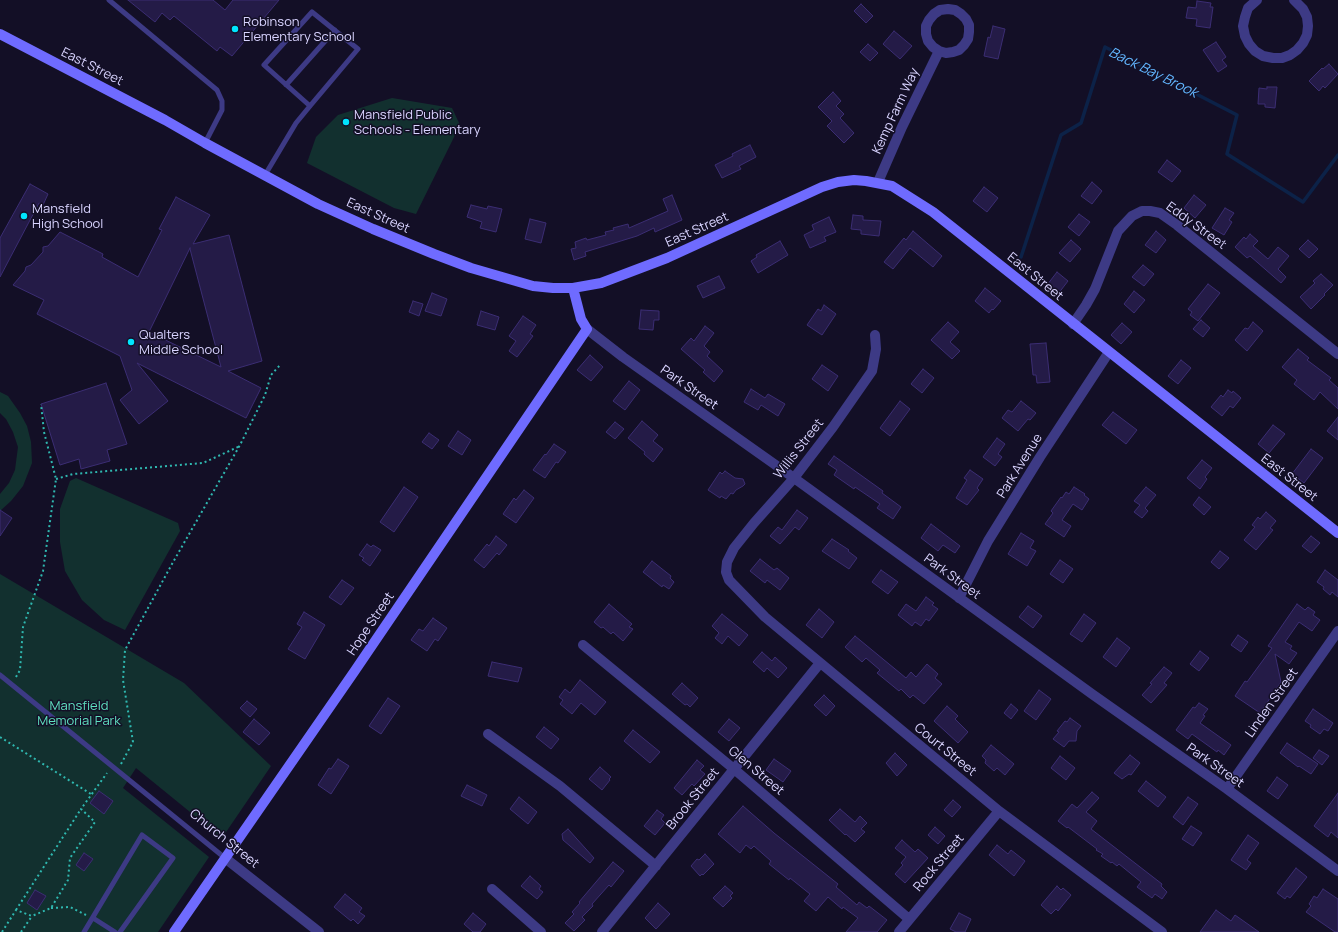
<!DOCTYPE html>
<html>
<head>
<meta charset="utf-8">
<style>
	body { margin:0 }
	canvas { display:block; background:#130f26 }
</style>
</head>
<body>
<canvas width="1338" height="932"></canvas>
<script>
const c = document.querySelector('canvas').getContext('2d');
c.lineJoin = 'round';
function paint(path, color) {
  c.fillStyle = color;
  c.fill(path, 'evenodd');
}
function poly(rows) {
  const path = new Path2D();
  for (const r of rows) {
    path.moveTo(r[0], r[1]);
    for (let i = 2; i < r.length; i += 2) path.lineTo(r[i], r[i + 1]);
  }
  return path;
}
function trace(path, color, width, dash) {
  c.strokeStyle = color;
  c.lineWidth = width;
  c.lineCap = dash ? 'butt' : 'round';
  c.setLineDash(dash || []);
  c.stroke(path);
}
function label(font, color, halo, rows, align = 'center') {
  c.font = font + ' Manrope,sans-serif';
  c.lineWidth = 3;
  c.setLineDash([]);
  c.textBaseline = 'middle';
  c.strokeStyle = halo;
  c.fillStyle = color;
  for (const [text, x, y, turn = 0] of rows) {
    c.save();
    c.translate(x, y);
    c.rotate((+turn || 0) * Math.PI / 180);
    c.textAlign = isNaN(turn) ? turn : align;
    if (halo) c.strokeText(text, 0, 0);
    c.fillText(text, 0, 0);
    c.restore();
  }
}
paint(poly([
	[392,98,452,108,460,125,416,214,394,208,307,163,316,137,338,115],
	[0,392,8,396,20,413,27,426,31,442,32,463,23,486,11,501,0,511,0,494,9,483,15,470,18,447,13,432,6,419,0,413],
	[76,478,178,523,180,531,125,630,104,620,82,600,65,571,60,542,60,509,70,481],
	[0,574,184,683,271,766,222,838,136,768,123,788,209,857,158,932,0,932]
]), '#12302f');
trace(poly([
	[1021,257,1061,135,1081,123,1105,47,1237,115,1227,154,1303,202,1338,155]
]), '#0c2248', 3.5);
const building = poly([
	[128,0,213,0,225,10,233,0,279,0,232,56,220,47,217,51,174,16,170,20,162,13,155,22,128,0],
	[1197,1,1211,3,1210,7,1213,7,1210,28,1196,26,1197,19,1186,18,1188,7,1196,8,1197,1],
	[861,4,873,16,866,23,854,11,861,4],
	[993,26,1005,29,998,59,984,56,988,37,990,38,993,26],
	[894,31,912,46,900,59,883,44,894,31],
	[1216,42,1226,57,1222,60,1227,66,1218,72,1203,50,1216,42],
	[868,44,878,53,870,61,860,52,868,44],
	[1329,64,1338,74,1325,88,1323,86,1319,91,1309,81,1322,68,1323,69,1329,64],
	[1267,87,1277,87,1275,108,1265,107,1265,104,1258,104,1259,88,1267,89,1267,87],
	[833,92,841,101,836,106,844,114,840,118,854,133,844,143,827,126,832,121,818,107,833,92],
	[750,145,756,157,739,166,741,169,722,178,715,165,733,156,732,154,750,145],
	[1167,160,1181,171,1172,182,1158,172,1167,160],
	[1092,182,1102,191,1092,204,1081,196,1092,182],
	[30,184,48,194,43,205,39,203,0,277,0,238,30,184],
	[984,187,998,198,987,212,973,201,984,187],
	[672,195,682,220,655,232,654,228,637,236,585,252,586,256,574,260,571,249,576,248,575,242,586,238,587,240,606,235,605,232,614,230,613,228,628,224,629,228,668,211,663,199,672,195],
	[1194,195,1206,205,1195,218,1184,208,1194,195],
	[176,197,210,215,193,244,229,235,262,361,228,371,261,388,246,418,137,363,168,401,139,424,120,400,132,390,120,356,37,314,44,300,13,285,25,271,26,267,31,265,43,252,43,247,48,246,60,232,103,254,102,257,138,277,162,230,159,229,176,197],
	[190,248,190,249,221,367,149,332,190,248],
	[471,205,487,209,488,206,502,209,496,232,480,228,482,222,467,217,471,205],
	[1225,208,1234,213,1229,220,1232,222,1224,235,1212,228,1225,208],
	[1079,214,1090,222,1079,236,1068,227,1079,214],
	[853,215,863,216,863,220,881,221,879,236,861,234,861,230,851,229,853,215],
	[829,217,836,232,824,237,826,241,810,248,804,235,814,230,812,225,829,217],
	[530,219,546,223,541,243,525,239,530,219],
	[913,231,942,256,933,267,910,248,893,269,884,262,904,238,906,240,913,231],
	[1156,231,1166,240,1156,253,1145,245,1156,231],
	[1250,234,1258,241,1253,246,1268,259,1278,247,1289,256,1278,269,1286,277,1281,283,1250,256,1247,258,1235,247,1244,237,1246,239,1250,234],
	[1071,240,1081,249,1070,262,1059,253,1071,240],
	[1308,240,1318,249,1309,258,1299,249,1308,240],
	[780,241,788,255,758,273,751,261,757,257,756,255,780,241],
	[1143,265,1154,274,1144,286,1132,277,1143,265],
	[1057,272,1068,281,1058,294,1047,285,1057,272],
	[1321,274,1333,285,1324,294,1325,295,1311,309,1300,297,1315,283,1313,281,1321,274],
	[719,276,725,288,703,298,697,286,719,276],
	[1208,284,1220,293,1198,321,1190,315,1192,312,1188,309,1208,284],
	[985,288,1001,301,993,310,992,309,989,313,975,301,985,288],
	[1134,291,1145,300,1134,313,1124,304,1134,291],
	[432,293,447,299,441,316,425,311,432,293],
	[413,301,423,304,419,316,409,312,413,301],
	[824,305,836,314,822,335,807,325,818,309,821,311,824,305],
	[641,310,659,311,659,320,654,320,653,330,639,329,641,310],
	[481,311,499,317,495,330,477,325,481,311],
	[523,316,536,325,530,334,533,336,517,357,509,351,516,341,509,336,523,316],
	[1201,320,1210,328,1203,337,1193,329,1201,320],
	[948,322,959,332,950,342,960,351,952,359,931,340,948,322],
	[1253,322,1263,331,1247,351,1235,340,1245,328,1248,329,1253,322],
	[1122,323,1132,332,1121,344,1111,335,1122,323],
	[705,326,714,333,704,346,710,352,707,356,723,371,714,382,703,372,705,370,681,349,691,338,694,341,705,326],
	[1046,343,1050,382,1037,383,1036,375,1033,375,1030,344,1046,343],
	[1298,349,1309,358,1307,360,1331,378,1329,380,1338,388,1338,409,1320,392,1314,400,1294,384,1297,380,1282,367,1298,349],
	[590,355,603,367,591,381,577,370,590,355],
	[1181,360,1191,368,1178,384,1168,376,1181,360],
	[822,365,838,376,828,391,812,379,822,365],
	[923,369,934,378,922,393,911,384,923,369],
	[629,381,640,390,625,410,613,401,629,381],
	[106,383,127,444,107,450,110,461,81,469,79,459,60,465,41,404,106,383],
	[751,389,765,398,768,394,785,404,778,416,761,405,758,410,744,402,751,389],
	[1228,390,1232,393,1233,391,1241,398,1233,408,1230,406,1222,416,1211,407,1221,395,1223,397,1228,390],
	[900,401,910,409,890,436,880,428,900,401],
	[1021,401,1036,413,1030,420,1028,419,1018,431,1002,418,1008,410,1012,412,1021,401],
	[1113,412,1137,430,1126,444,1102,425,1113,412],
	[1338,417,1338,440,1327,431,1338,417],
	[642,421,658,435,653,441,663,449,653,462,644,454,645,452,628,438,642,421],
	[615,422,624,429,615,439,606,432,615,422],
	[1273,425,1285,434,1269,453,1258,444,1273,425],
	[458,431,471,440,462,455,448,446,458,431],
	[429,433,439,440,432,449,422,442,429,433],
	[997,438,1005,444,998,454,1002,457,995,466,983,457,997,438],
	[554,444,566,452,558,463,556,462,545,478,533,470,545,454,546,455,554,444],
	[1311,449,1323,458,1304,483,1292,474,1311,449],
	[834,456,883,491,882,493,901,507,893,519,877,508,880,504,855,487,854,489,834,475,837,470,828,464,834,456],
	[1202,460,1212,468,1205,477,1207,479,1200,489,1187,478,1202,460],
	[970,470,983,479,977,488,979,490,967,505,956,498,967,480,964,478,970,470],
	[725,471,735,478,743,479,745,484,743,486,736,490,733,494,731,493,726,499,721,496,720,498,708,490,720,472,722,474,725,471],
	[404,487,418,497,394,532,380,522,404,487],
	[1074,487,1085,494,1084,495,1089,499,1082,510,1073,504,1062,520,1071,526,1064,537,1045,524,1053,513,1051,511,1061,497,1062,498,1066,492,1069,494,1074,487],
	[1146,487,1156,495,1145,508,1148,511,1142,518,1134,512,1140,505,1134,501,1146,487],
	[524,490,534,498,516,523,503,514,514,498,516,500,524,490],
	[1199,497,1211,507,1204,515,1193,505,1199,497],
	[0,510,12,518,0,536,0,510],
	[797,510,808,518,799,530,795,527,780,544,770,536,778,527,782,530,797,510],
	[1266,512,1276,521,1270,528,1273,530,1256,550,1244,540,1255,527,1252,525,1258,517,1260,519,1266,512],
	[931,524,960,546,955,553,943,545,938,551,921,538,931,524],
	[1021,533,1034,541,1030,548,1036,551,1027,566,1008,554,1021,533],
	[496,536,507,545,499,555,497,553,484,568,474,560,487,544,489,546,496,536],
	[1311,536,1320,543,1311,553,1302,546,1311,536],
	[832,539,849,550,848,551,857,558,849,569,822,551,832,539],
	[367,544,371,547,373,545,381,550,370,566,362,560,364,558,359,555,367,544],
	[1220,551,1229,558,1219,569,1211,562,1220,551],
	[760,559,774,570,777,568,789,578,780,590,767,580,765,583,750,571,760,559],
	[1060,560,1073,569,1063,583,1050,574,1060,560],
	[652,561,671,576,670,578,674,582,669,589,663,585,662,587,643,572,652,561],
	[881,570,898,582,888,594,872,582,881,570],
	[1325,570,1338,580,1338,597,1332,592,1330,595,1323,589,1324,587,1317,582,1325,570],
	[342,580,354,588,341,605,329,597,342,580],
	[926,597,934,603,932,605,938,609,929,621,926,619,921,626,915,622,912,626,898,615,906,604,916,611,926,597],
	[609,604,632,624,629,627,633,629,623,641,613,632,611,634,603,627,601,628,594,622,609,604],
	[1297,604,1305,610,1308,607,1315,612,1313,615,1320,620,1312,631,1299,622,1285,642,1292,646,1290,649,1297,653,1289,664,1275,654,1281,682,1260,713,1235,696,1245,681,1247,682,1272,648,1268,646,1297,604],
	[1028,606,1042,616,1033,628,1019,617,1028,606],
	[819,609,834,622,822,638,806,625,819,609],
	[304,612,325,625,305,659,288,649,302,627,297,624,304,612],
	[722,614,748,635,739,646,728,636,722,644,715,638,719,633,712,626,722,614],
	[1084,614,1096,623,1082,642,1070,634,1084,614],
	[433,618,447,628,438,641,435,639,427,651,411,640,419,629,423,631,433,618],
	[1238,635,1248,642,1241,652,1231,645,1238,635],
	[855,636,906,678,911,672,916,677,927,664,938,674,935,678,942,684,924,704,913,695,910,698,901,689,899,691,877,673,880,670,866,658,862,662,845,647,855,636],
	[1117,638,1130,648,1116,667,1103,657,1117,638],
	[1200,651,1209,658,1199,671,1190,664,1200,651],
	[762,652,772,661,775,657,787,668,778,678,767,668,764,672,753,662,762,652],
	[492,662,522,668,518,682,488,676,492,662],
	[1164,667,1172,673,1164,683,1167,685,1151,703,1142,695,1152,684,1150,683,1164,667],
	[580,680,606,702,595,715,581,703,572,714,560,704,563,700,559,697,565,689,570,693,580,680],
	[682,683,698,698,690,707,687,704,685,705,672,694,682,683],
	[1039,690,1051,699,1036,720,1024,711,1039,690],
	[824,695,835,706,826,716,814,705,824,695],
	[388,698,400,706,381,734,369,726,388,698],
	[247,701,257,709,250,717,240,708,247,701],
	[1199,703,1208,709,1203,715,1205,716,1200,723,1231,745,1224,755,1218,750,1217,752,1192,734,1188,739,1176,730,1193,707,1195,708,1199,703],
	[1011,704,1018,710,1011,719,1004,713,1011,704],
	[947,706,958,716,955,719,968,732,958,743,934,721,947,706],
	[1313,709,1333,723,1328,731,1324,729,1320,734,1310,727,1311,725,1305,721,1313,709],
	[1070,718,1081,726,1077,731,1076,741,1069,741,1064,747,1053,739,1059,732,1057,731,1065,721,1067,722,1070,718],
	[254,719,270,733,259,745,243,732,254,719],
	[729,719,740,728,729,741,718,732,729,719],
	[544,727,559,739,551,749,536,737,544,727],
	[633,730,660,752,650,763,624,741,633,730],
	[1287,743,1318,764,1311,774,1299,766,1298,767,1280,753,1287,743],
	[991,745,1014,764,1005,775,997,768,994,771,985,763,986,760,982,756,991,745],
	[1319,750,1329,756,1322,765,1313,758,1319,750],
	[895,753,907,765,897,776,886,763,895,753],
	[1130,755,1140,763,1131,775,1129,774,1122,779,1114,773,1130,755],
	[1060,756,1075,768,1066,780,1051,768,1060,756],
	[338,759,349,766,331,794,318,785,329,768,331,769,338,759],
	[774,759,791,771,783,782,766,770,774,759],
	[697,760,704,766,700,770,705,774,694,786,692,784,682,795,674,788,697,760],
	[600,767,611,777,609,779,610,780,602,790,589,779,600,767],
	[1277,777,1288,785,1278,799,1267,791,1277,777],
	[1146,781,1166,797,1158,807,1138,791,1146,781],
	[467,785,487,795,482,806,461,796,467,785],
	[99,791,113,801,104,814,90,803,99,791],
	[1092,792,1099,798,1086,812,1097,821,1091,829,1162,884,1161,886,1167,892,1162,899,1155,894,1152,898,1137,887,1141,882,1119,864,1117,866,1112,862,1111,863,1101,856,1103,854,1096,850,1097,849,1068,827,1067,828,1058,821,1072,804,1077,808,1092,792],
	[1338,793,1338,838,1331,832,1328,837,1314,826,1338,793],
	[519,797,537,812,528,824,510,809,519,797],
	[1188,797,1198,804,1183,825,1173,817,1188,797],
	[953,800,961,807,952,817,944,810,953,800],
	[743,806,774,833,838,884,836,887,857,905,859,902,867,908,869,906,887,920,877,932,846,932,858,918,843,907,842,909,828,897,816,911,804,901,810,894,790,878,789,880,769,864,771,861,754,846,751,849,746,845,740,853,718,834,743,806],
	[840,809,855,822,860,816,867,823,861,829,865,832,855,842,846,834,845,835,829,820,840,809],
	[657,810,664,815,661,819,665,823,655,835,644,826,657,810],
	[1191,826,1202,833,1193,846,1182,839,1191,826],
	[935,827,945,836,938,844,928,835,935,827],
	[568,829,594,858,590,863,563,840,562,834,568,829],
	[1248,835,1259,843,1247,860,1251,863,1246,870,1231,860,1248,835],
	[902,840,915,852,918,849,928,858,905,883,895,874,903,865,901,863,906,857,895,848,902,840],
	[997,845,1008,854,1011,850,1025,861,1014,876,989,855,997,845],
	[84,853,93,859,84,871,76,865,84,853],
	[705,854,714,864,703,875,702,874,700,876,691,866,697,859,699,860,705,854],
	[613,862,624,871,611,887,609,885,592,904,593,906,582,917,585,920,574,931,565,923,574,914,572,912,580,903,579,902,613,862],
	[1296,868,1307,877,1290,898,1287,896,1285,899,1277,893,1296,868],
	[530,876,541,886,539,889,543,892,537,899,521,886,530,876],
	[725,886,733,893,730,896,732,898,723,907,713,898,725,886],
	[1057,886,1061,890,1063,888,1071,895,1058,911,1056,909,1051,914,1041,905,1057,886],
	[1323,889,1338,899,1338,932,1335,932,1306,912,1311,906,1309,904,1314,896,1317,898,1323,889],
	[35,890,46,896,37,910,27,903,35,890],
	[345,894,362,908,359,912,365,916,358,924,353,919,351,921,334,907,345,894],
	[658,903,670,914,656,929,645,918,658,903],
	[1216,910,1231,921,1235,915,1259,932,1200,932,1216,910],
	[473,913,486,924,480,932,473,932,464,924,473,913],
	[959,913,971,919,965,932,956,932,950,929,959,913]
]);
paint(building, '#241b47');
trace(building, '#3b2d73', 1);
trace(poly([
	[56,479,73,474,203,463,240,446],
	[16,677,20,670,23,627,43,571,56,479,44,432,41,404],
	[0,737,91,794],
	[121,764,133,742,123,680,125,650,172,564,240,445,265,395,271,375,281,364],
	[51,908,70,907,86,915],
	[16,910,81,809],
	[2,932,16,910,32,916,51,908,68,880,70,858,95,822,81,809,107,773],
	[21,932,32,916]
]), '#2fb8b0', 2, [2, 3]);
trace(poly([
	[109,0,217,90,222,101,222,110,205,143],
	[286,85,335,30],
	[265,175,296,123,310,106,358,49,312,12,264,65,310,106],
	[0,675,225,858],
	[93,918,115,932],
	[84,932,142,835,173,858,120,932]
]), '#3d3a85', 5);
trace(poly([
	[1257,0,1248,8,1245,17,1243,26,1245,36,1249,44,1255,51,1263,56,1273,58,1282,58,1290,55,1297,50,1303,43,1307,35,1308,26,1307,17,1303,9,1294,0],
	[878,182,902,127,939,51,946,53,953,52,959,50,964,45,968,39,969,32,969,25,966,19,961,14,955,10,948,9,940,10,934,14,929,20,926,26,926,34,928,41,933,47,939,51],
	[1073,324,1086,305,1095,289,1118,231,1132,216,1142,211,1150,211,1160,213,1177,225,1338,354],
	[587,329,623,357,794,478,1092,694,1227,789,1338,871],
	[875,335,876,349,872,371,833,427,794,478,754,523,734,548,727,562,726,572,729,580,765,617,999,811,1162,932],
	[959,598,988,541,1040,457,1109,352],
	[583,645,734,769,909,919],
	[488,734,560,786,656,866],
	[1227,789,1338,631],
	[225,858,319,932],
	[492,889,541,932],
	[602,932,820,663],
	[899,932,999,811]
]), '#3d3a85', 10);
trace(poly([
	[0,34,165,120,205,143,318,204,373,229,434,254,471,268,533,286,553,288,573,288,601,283,667,258,822,187,838,182,854,180,866,181,892,186,933,212,1338,533],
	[174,932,354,672,587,329,581,319,573,288]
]), '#6f6bff', 10);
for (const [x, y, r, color] of [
	[235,29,4,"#00e5ff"],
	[346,122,4,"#00e5ff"],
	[24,216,4,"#00e5ff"],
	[131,342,4,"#00e5ff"]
]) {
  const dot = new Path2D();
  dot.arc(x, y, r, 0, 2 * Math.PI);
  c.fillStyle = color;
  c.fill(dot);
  trace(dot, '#130f26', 1.5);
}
label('13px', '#d9d4ff', '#130f26', [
	["Robinson",243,22],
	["Elementary School",243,37],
	["Mansfield Public",354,115],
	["Schools - Elementary",354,130],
	["Mansfield",32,209],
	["High School",32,224],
	["Qualters",139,335],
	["Middle School",139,350]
], 'left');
label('13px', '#d9d4ff', '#130f26', [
	["East Street",92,67,27],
	["Kemp Farm Way",896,111,-65],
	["East Street",378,216,24],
	["Eddy Street",1196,226,36],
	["East Street",697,230,-24],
	["East Street",1035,277,39],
	["Park Street",689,388,35],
	["Willis Street",799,449,-52],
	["Park Avenue",1020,466,-58],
	["East Street",1289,478,38],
	["Park Street",952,577,36],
	["Hope Street",371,624,-56],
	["Linden Street",1272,703,-55],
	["Court Street",945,750,39],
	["Park Street",1215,766,35],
	["Glen Street",756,771,40],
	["Brook Street",693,799,-51],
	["Church Street",224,839,39],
	["Rock Street",939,863,-50]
]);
label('13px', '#5fe0c0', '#130f26', [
	["Mansfield",79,706],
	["Memorial Park",79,721]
]);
label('italic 14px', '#62b6ff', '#130f26', [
	["Back Bay Brook",1153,73,26]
]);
</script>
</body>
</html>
